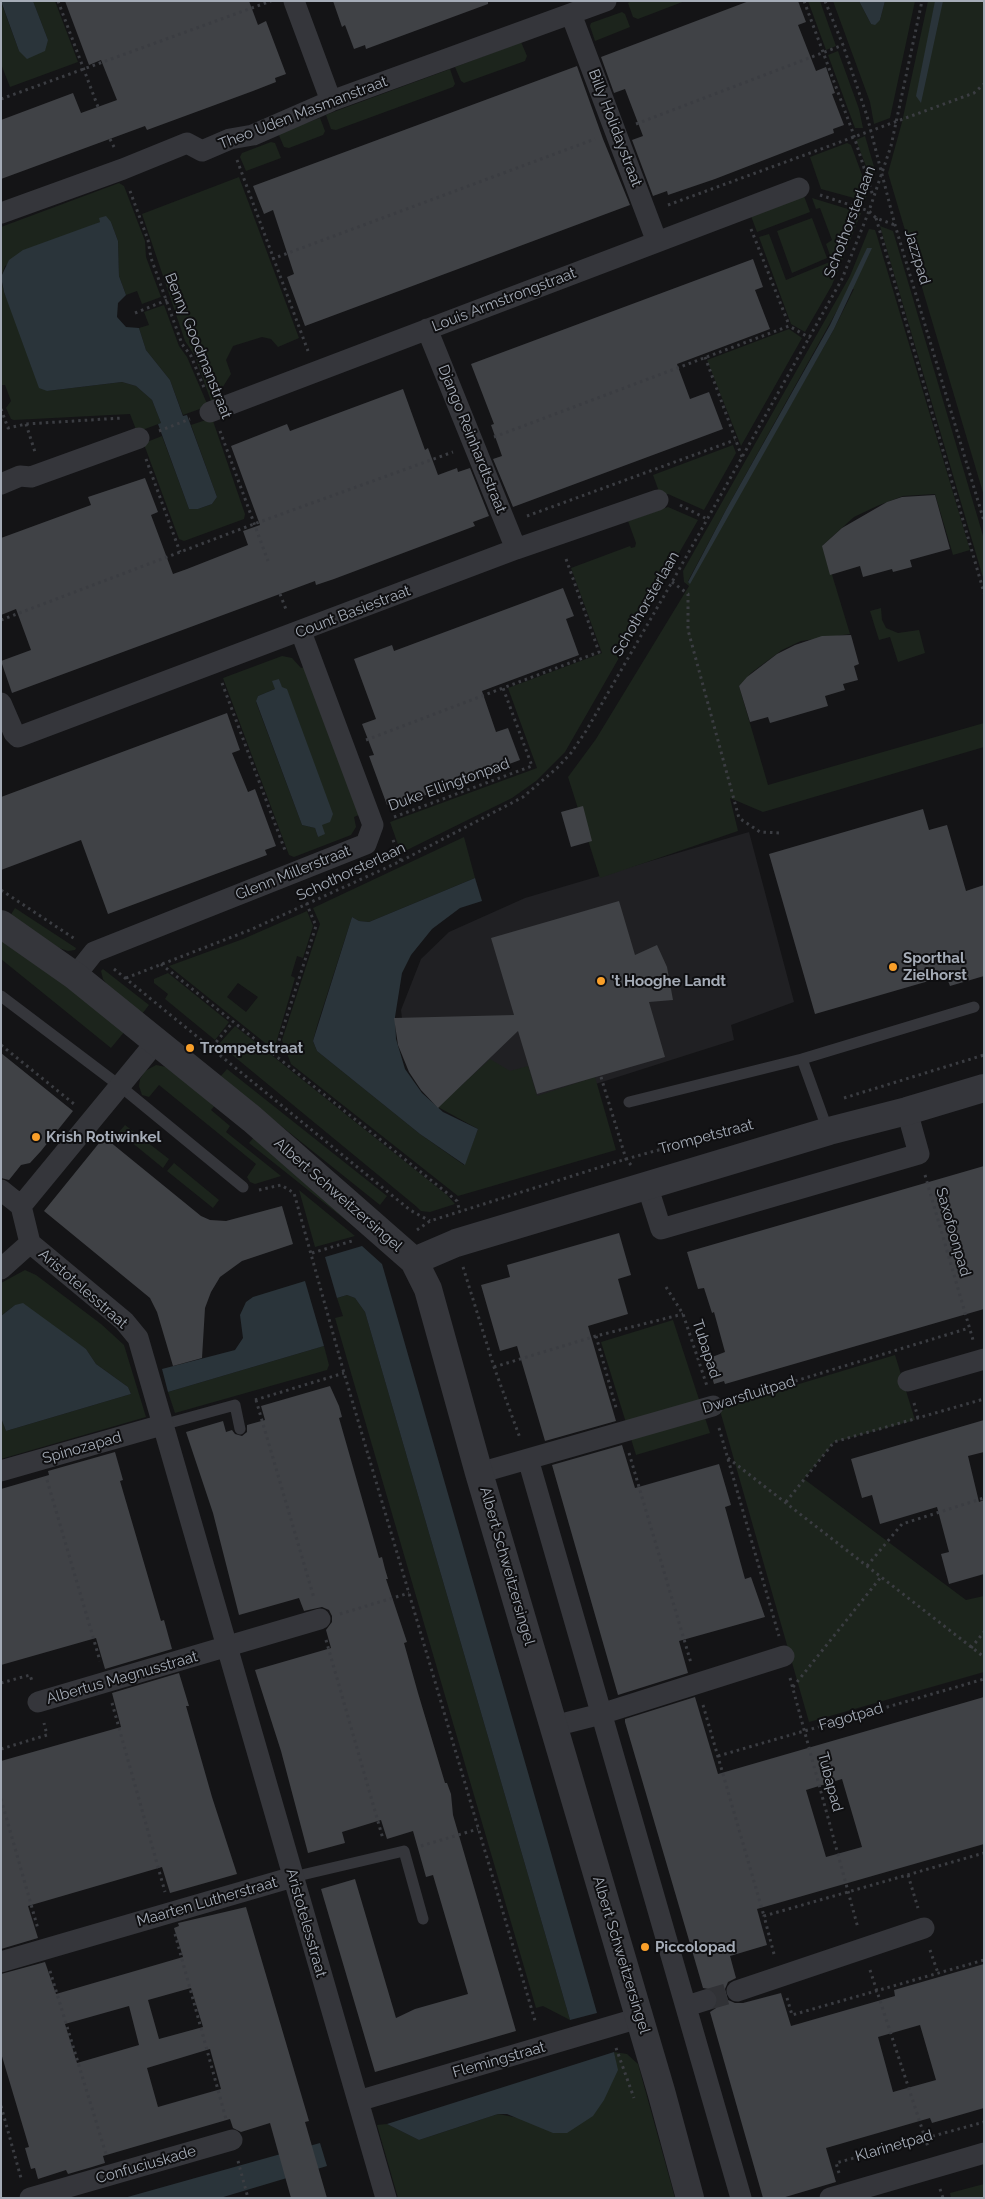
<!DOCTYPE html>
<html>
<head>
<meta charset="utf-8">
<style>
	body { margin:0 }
	#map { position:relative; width:985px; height:2199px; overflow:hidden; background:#141416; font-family:Raleway,sans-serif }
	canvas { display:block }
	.frame { position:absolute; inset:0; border:2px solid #a5acb7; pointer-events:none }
</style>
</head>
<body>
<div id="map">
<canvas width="985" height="2199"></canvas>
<div class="frame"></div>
</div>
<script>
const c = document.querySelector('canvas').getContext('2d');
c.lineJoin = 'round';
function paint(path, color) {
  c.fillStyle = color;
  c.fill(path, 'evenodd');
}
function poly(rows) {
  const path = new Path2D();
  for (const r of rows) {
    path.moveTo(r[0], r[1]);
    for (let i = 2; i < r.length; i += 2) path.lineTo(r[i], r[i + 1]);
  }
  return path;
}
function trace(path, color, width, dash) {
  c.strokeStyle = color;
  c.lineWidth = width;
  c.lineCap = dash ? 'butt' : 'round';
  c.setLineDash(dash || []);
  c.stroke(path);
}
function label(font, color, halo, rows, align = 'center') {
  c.font = font + ' Raleway,sans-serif';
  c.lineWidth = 4;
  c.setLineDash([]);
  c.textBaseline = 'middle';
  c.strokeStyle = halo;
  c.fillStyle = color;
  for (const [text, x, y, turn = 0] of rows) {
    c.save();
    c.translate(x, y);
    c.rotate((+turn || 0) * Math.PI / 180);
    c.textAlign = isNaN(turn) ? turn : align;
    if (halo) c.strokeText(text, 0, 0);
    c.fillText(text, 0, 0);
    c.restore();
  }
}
paint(poly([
	[749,832,794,1002,731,1025,734,1040,539,1102,407,1060,401,1010,421,959,449,932,525,898]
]), '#202023');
paint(poly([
	[33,1,55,1,78,62,10,87,1,64,1,2,19,51,48,40],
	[632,1,685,1,638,19,633,17,628,3],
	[808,1,820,1,836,46,826,50],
	[833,1,859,1,871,24,880,20,885,1,915,1,890,118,874,124,870,102],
	[928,1,984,1,984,496,888,173,902,122],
	[622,12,625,14,630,27,595,41,590,26,591,23],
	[521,42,527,56,525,61,464,83,461,81,455,67],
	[838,51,859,109,863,128,855,128,828,55],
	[450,69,455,84,453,87,336,130,331,129,326,115,328,114],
	[320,118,325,131,323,135,289,148,284,147,278,133],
	[865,136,875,170,872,182,856,140],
	[271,142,275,143,281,158,246,171,240,157,242,153],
	[847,143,851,145,868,191,865,201,821,189,810,157],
	[239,177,299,338,278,347,271,339,262,337,233,346,226,360,231,374,212,404,195,356,185,341,142,214],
	[119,183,124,186,145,241,146,257,161,297,142,304,137,291,126,295,119,276,118,241,111,222,100,222,5,266,1,277,1,227],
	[804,196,810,212,757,232,751,216],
	[812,198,861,213,832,285,805,332,791,324,759,237,769,234,786,280,832,261,826,244,832,240,820,208,816,209],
	[812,218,827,258,792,273,777,231],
	[880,226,893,231,984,539,984,581],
	[869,229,875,230,877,236,970,550,953,555,935,494,903,496,877,506,854,517,823,545,850,634,801,641,782,650,751,673,739,686,768,785,984,723,984,747,763,812,730,798,738,831,600,878,568,777,596,739,689,586,684,582,683,571,850,276],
	[849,289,854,289,834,329,689,583,688,581,727,508],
	[1,280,4,292,47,391,122,382,136,386,152,400,161,423,137,432,130,414,14,420,11,419,6,408,11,401,5,385,1,385],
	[164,305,179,346,187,357,208,406,183,415,170,380,146,350,139,328,149,325,144,312],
	[789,329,802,338,741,446,707,360],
	[212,418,245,514,244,519,184,541,179,539,145,447,142,444,162,436,189,509,198,509,212,504,217,497,191,425],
	[733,445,736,453,704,510,668,494,661,497,653,475],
	[668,507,698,520,565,752,536,781,512,798,401,853,390,822,537,768,508,688,602,653,571,568,630,546,631,548,635,547,636,543,628,521],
	[881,608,882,620,886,628,898,633,919,630,925,653,898,662,890,637,879,640,870,611],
	[282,656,292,658,301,668,306,666,361,814,354,817,356,827,351,835,294,857,289,855,223,678],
	[279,679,322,825,318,837,315,828,302,825,256,702,258,696,275,689],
	[464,837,475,878,369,922,359,921,352,917,317,1026,313,1041,317,1051,420,1134,464,1165,478,1129,438,1107,490,1059,510,1071,528,1066,537,1096,595,1077,616,1150,458,1196,291,1064,282,1040,320,924,313,908],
	[15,908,76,948,75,950,68,951,59,948,10,916],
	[307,911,313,926,303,958,297,956,291,976,295,978,274,1050,169,966,243,939],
	[238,983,258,997,246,1012,227,997],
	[1,939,25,954,125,1031,111,1048,1,959],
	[103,969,149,1005,142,1014,108,986,103,979,101,971],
	[168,973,229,1022,215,1040,165,999,168,994,154,983,154,979],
	[235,1026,447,1195,455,1204,430,1212,421,1211,417,1207,219,1044],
	[156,1065,166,1067,216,1104,211,1110,230,1126,226,1132,281,1176,255,1184,250,1182,247,1177,256,1164,159,1085,149,1097,142,1095,139,1086,140,1079,145,1071],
	[227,1069,387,1196,380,1205,220,1077],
	[125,1125,169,1159,163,1168,119,1132],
	[255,1136,357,1229,249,1143],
	[174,1163,219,1200,213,1208,167,1171],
	[299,1190,355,1236,315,1247],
	[25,1270,36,1275,101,1324,124,1345,146,1417,1,1459,1,1418,6,1431,131,1394,128,1387,96,1364,86,1349,15,1305,1,1316,1,1283],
	[347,1295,355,1298,365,1312,570,2020,543,2006,536,2008,335,1318,343,1316,337,1298],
	[673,1320,710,1433,636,1455,601,1342],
	[324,1346,329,1365,327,1370,175,1413,168,1392],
	[895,1355,915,1420,834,1442,804,1479,966,1600,984,1596,984,1672,809,1722,719,1407,723,1407],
	[614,2052,627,2054,638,2064,675,2198,398,2198,377,2125,387,2124,419,2140,498,2114,519,2118,617,2070],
	[984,2184,984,2198,951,2198,950,2193]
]), '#1c241c');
paint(poly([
	[33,1,48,40,45,51,27,59,19,51,1,1],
	[859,1,885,1,880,20,875,25,871,24],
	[935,1,943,1,921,103,916,96],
	[106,216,111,222,118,241,119,276,126,295,118,303,117,317,126,327,139,328,146,350,170,380,183,416,187,415,217,497,212,504,198,509,189,509,158,424,161,423,152,400,136,386,122,382,47,391,39,388,4,292,1,277,9,260,23,250,100,222,99,218],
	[867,248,872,248,834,329,690,584,688,582,727,508,830,325],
	[279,679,282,687,287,689,333,814,330,822,322,825,325,834,318,837,315,828,302,825,256,701,258,696,275,689,272,681],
	[475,878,482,901,460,908,432,929,411,955,402,973,395,1017,396,1039,405,1069,422,1093,443,1112,478,1129,465,1165,420,1134,317,1051,313,1041,352,917,359,921,369,922],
	[362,1246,382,1264,597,2013,570,2020,365,1312,355,1298,347,1295,337,1298,325,1257],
	[305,1281,324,1346,168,1392,162,1369,235,1350,243,1338,240,1315,246,1302,253,1297],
	[23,1303,86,1349,96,1364,128,1387,131,1394,6,1431,1,1418,1,1316,15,1305],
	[614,2052,618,2070,604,2100,593,2116,567,2133,553,2133,507,2114,498,2114,419,2140,387,2124],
	[320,2143,327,2166,220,2198,124,2198]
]), '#2a343a');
paint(poly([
	[65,1,249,1,258,25,266,21,286,74,275,78,276,82,253,91,147,130,145,126,1,179,1,120,73,93,81,113,117,100,101,60,89,65],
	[333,1,488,1,488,4,366,49,365,45,354,49,345,25,342,27],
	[749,1,798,1,806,22,798,25,816,71,826,67,835,93,832,94,844,125,833,129,834,133,715,179,668,195,667,191,653,196,632,140,643,136,625,89,614,93,601,57],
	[577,66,603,139,630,205,305,326,287,277,294,274,273,210,264,214,253,186],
	[753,259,763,287,755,290,770,329,677,364,690,399,709,392,723,429,513,507,493,459,502,456,491,425,494,424,471,364],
	[403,389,425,450,428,448,438,475,457,468,458,472,470,468,489,516,473,522,475,526,334,579,316,585,315,581,12,693,1,661,31,650,16,609,1,615,1,538,91,505,88,497,145,478,158,512,151,515,173,574,187,569,248,545,243,531,260,525,231,446,287,424,290,431],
	[935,495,950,549,910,560,912,567,893,572,892,569,863,577,860,566,830,575,822,546,842,528,887,502,902,497],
	[563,588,574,616,566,619,579,655,482,691,496,732,508,728,520,760,399,805,398,801,387,805,369,756,374,755,362,724,376,719,354,659,392,645,394,651],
	[851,635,859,664,854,666,858,680,843,684,845,690,825,696,828,706,770,723,768,717,750,722,739,686,747,677,777,654,795,645,822,636],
	[227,713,240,750,232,753,248,792,255,789,276,846,265,850,267,855,108,914,81,840,1,870,1,797],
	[583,806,592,841,571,847,561,812],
	[923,809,929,830,947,825,966,891,984,885,984,976,950,986,946,976,815,1014,769,854],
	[619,901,635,955,657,945,667,967,673,1000,649,1002,665,1057,537,1094,518,1031,438,1108,421,1090,409,1072,398,1045,394,1018,514,1015,491,938],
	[1,1053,73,1111,41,1151,30,1163,21,1165,9,1180,1,1178],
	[104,1137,201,1216,210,1220,226,1221,282,1206,293,1244,242,1261,220,1277,211,1292,205,1308,202,1358,173,1366,157,1312,150,1298,44,1211],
	[984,1166,984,1309,725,1384,724,1381,714,1384,707,1359,725,1352,714,1312,712,1313,704,1288,698,1289,687,1252],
	[619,1233,631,1275,618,1279,628,1314,588,1326,616,1421,545,1441,517,1346,500,1351,481,1285,510,1277,507,1265],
	[330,1386,339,1406,342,1417,339,1418,379,1558,382,1557,385,1569,388,1579,386,1579,407,1642,404,1643,418,1693,445,1783,447,1783,451,1794,453,1815,516,2031,375,2072,321,1889,355,1879,396,2018,415,2009,468,1994,433,1875,426,1877,413,1831,387,1839,381,1820,342,1832,345,1843,308,1853,281,1751,255,1670,331,1648,326,1630,332,1622,332,1616,329,1610,322,1607,304,1611,299,1598,239,1615,213,1513,186,1432,223,1421,226,1432,232,1430,235,1434,242,1436,247,1432,247,1425,265,1420,261,1406],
	[984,1420,984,1452,968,1456,979,1502,984,1500,984,1574,949,1584,941,1554,949,1552,937,1507,880,1524,872,1495,862,1498,851,1459],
	[622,1445,635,1488,719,1464,731,1505,725,1507,745,1579,751,1577,765,1617,679,1641,688,1673,618,1695,552,1465],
	[115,1452,123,1480,120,1481,161,1621,164,1620,172,1649,105,1669,96,1638,1,1665,1,1489,49,1475,48,1471],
	[179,1673,189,1706,186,1706,212,1797,237,1874,170,1893,162,1867,28,1906,38,1938,1,1949,1,1761,121,1727,112,1693],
	[695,1697,718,1774,984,1697,984,1844,757,1909,767,1945,730,1956,736,1978,728,1982,725,1989,728,2000,735,2003,743,2003,781,1993,791,2026,895,1996,894,1990,984,1964,984,2108,932,2123,930,2118,826,2148,836,2182,782,2198,763,2198,710,2012,716,2008,718,1997,714,1990,703,1988,625,1722,625,1719],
	[842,1779,862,1847,826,1857,806,1790],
	[920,2025,936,2080,893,2092,878,2037],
	[246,1907,309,2121,305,2122,327,2198,291,2198,270,2123,241,2132,233,2128,230,2119,103,2156,105,2163,92,2167,68,2174,66,2170,38,2179,35,2168,31,2169,25,2148,29,2147,1,2053,1,1974,45,1962,56,1994,183,1957,174,1928,179,1926,178,1923],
	[191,1988,203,2027,159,2039,148,2000],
	[129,2006,139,2045,77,2063,65,2024],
	[210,2049,221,2089,158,2107,147,2068]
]), '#404246');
trace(poly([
	[706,2000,737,1991]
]), '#313236', 21, [21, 11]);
trace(poly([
	[58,1,98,107],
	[804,1,852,130,873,196],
	[825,1,843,45,867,116,895,225,984,521],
	[1,99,271,1],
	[636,124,843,45],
	[110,139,114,147],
	[237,160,308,351],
	[130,191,148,240,151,258,182,344,191,356,205,390],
	[820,195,869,211,876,218,895,225],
	[668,205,974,93,984,84],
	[876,218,984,593],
	[751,229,789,325],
	[272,259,595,139],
	[135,313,167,300],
	[705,357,742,457],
	[1,409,8,428,26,424,122,418],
	[26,424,35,452],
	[159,431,190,419],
	[220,431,268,561],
	[494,437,789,326,810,338],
	[146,459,180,552],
	[680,505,707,519],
	[527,516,735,440],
	[672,582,688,594,688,630,739,818,760,832,780,833],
	[280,594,287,612],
	[1,620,254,524,453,452],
	[222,683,286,853],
	[366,740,503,688],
	[394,817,532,766,503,688,599,652,565,556],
	[393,840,401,861],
	[1,890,75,939],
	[161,964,457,1201,460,1212],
	[114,969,410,1210,430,1221],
	[126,978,250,930,401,861,523,797,557,768,571,753,586,731,672,582,842,279,869,211,891,146,922,1],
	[1,1045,74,1104],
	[212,1047,233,1022],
	[275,1053,316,926,302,893],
	[601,1077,626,1159,631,1165],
	[844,1098,984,1055],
	[925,1175,973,1340],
	[259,1190,281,1185,294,1193,344,1373,536,2024],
	[417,1230,430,1221,626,1159,749,1125],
	[312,1253,352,1241],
	[463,1267,494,1367,520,1438],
	[666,1287,683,1314,707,1386],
	[596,1336,617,1411],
	[494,1367,596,1336,683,1314],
	[255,1400,344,1373],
	[256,1400,314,1598],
	[733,1400,969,1328],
	[914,1403,918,1418],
	[719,1428,779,1636],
	[629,1453,691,1663],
	[728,1458,984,1657],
	[47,1480,100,1661],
	[786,1502,834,1442,984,1399],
	[867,1566,902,1524,984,1498],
	[340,1614,409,1593],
	[326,1640,383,1839],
	[971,1648,984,1632],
	[790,1678,858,1928],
	[1,1683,30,1675,32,1681],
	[793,1687,881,1577],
	[112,1703,165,1892],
	[703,1705,764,1916],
	[1,1749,47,1735,44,1723],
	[718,1756,984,1679],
	[1,1799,38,1929],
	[421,1846,478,1829],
	[908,1875,918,1908],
	[175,1934,226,2119],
	[930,1950,938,1973],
	[774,1954,764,1916,984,1853],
	[870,1970,928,2147],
	[50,1971,106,2154],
	[787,1998,792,2015,984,1960],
	[616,2048,634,2098],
	[1,2106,21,2178],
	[238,2161,248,2198],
	[839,2173,836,2163,984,2122],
	[940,2189,943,2198]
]), '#3b3d42', 3, [2.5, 4]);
trace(poly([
	[1,996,120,1086,243,1187],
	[802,1059,974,1007],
	[629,1102,802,1059,828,1131],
	[162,1425,235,1405,240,1429],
	[293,1877,404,1851,423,1919]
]), '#35363b', 11);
trace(poly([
	[294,1,331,101],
	[571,14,657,242],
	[1,213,123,169,187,143,202,151,230,139,253,135,331,101,606,1],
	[427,329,516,549],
	[210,412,799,188],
	[1,484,20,476,31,477,139,438],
	[1,703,14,733,18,737,516,549,658,500],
	[75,976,94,952,366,844,373,825,301,632],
	[647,1185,661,1229,919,1154,907,1111],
	[1,1190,21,1206,30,1243,124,1321,138,1338,386,2198],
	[21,1206,156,1042],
	[1,1269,30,1243],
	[908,1381,984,1359],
	[528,1459,741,2198],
	[1,1471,162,1425],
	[479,1473,713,1406],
	[38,1702,320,1619],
	[554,1726,601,1714,784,1656],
	[1,1962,293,1877],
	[737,1991,924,1928],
	[687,2006,706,2000],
	[358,2101,639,2018],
	[30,2198,232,2140],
	[830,2198,984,2153]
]), '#35363b', 21);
trace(poly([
	[1,924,75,976,252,1119,414,1261,428,1289,479,1473,661,2091,690,2198],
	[414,1261,456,1243,829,1131,907,1111,984,1088]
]), '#35363b', 28);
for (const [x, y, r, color] of [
	[893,967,5,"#f99f29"],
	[601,981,5,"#f99f29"],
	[190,1048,5,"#f99f29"],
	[36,1137,5,"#f99f29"],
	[645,1947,5,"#f99f29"]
]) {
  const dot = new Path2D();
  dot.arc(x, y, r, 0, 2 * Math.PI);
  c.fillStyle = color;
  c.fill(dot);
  trace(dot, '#0f0f11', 2);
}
label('15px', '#a5acb7', '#0f0f11', [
	["Theo Uden Masmanstraat",303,113,-21],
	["Billy Holidaystraat",615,128,69],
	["Schothorsterlaan",850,222,-69],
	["Jazzpad",917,257,73],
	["Louis Armstrongstraat",504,300,-21],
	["Benny Goodmanstraat",198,346,68],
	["Django Reinhardtstraat",472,439,68],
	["Schothorsterlaan",646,604,-60],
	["Count Basiestraat",353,612,-21],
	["Duke Ellingtonpad",449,785,-20],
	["Schothorsterlaan",351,872,-25],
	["Glenn Millerstraat",293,873,-22],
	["Trompetstraat",706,1137,-15],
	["Albert Schweitzersingel",338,1195,41],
	["Saxofoonpad",953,1232,74],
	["Aristotelesstraat",83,1289,41],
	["Tubapad",706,1349,72],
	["Dwarsfluitpad",749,1395,-17],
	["Spinozapad",82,1448,-16],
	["Albert Schweitzersingel",507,1566,74],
	["Albertus Magnusstraat",122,1678,-16],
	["Fagotpad",851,1717,-16],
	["Tubapad",830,1782,75],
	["Maarten Lutherstraat",207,1902,-16],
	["Aristotelesstraat",306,1923,74],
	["Albert Schweitzersingel",621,1955,73],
	["Flemingstraat",499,2060,-16],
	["Klarinetpad",894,2146,-16],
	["Confuciuskade",146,2165,-16]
]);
label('bold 15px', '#a5acb7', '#0f0f11', [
	["Sporthal",903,958],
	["Zielhorst",903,975],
	["'t Hooghe Landt",611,981],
	["Trompetstraat",200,1048],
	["Krish Rotiwinkel",46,1137],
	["Piccolopad",655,1947]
], 'left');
</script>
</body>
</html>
